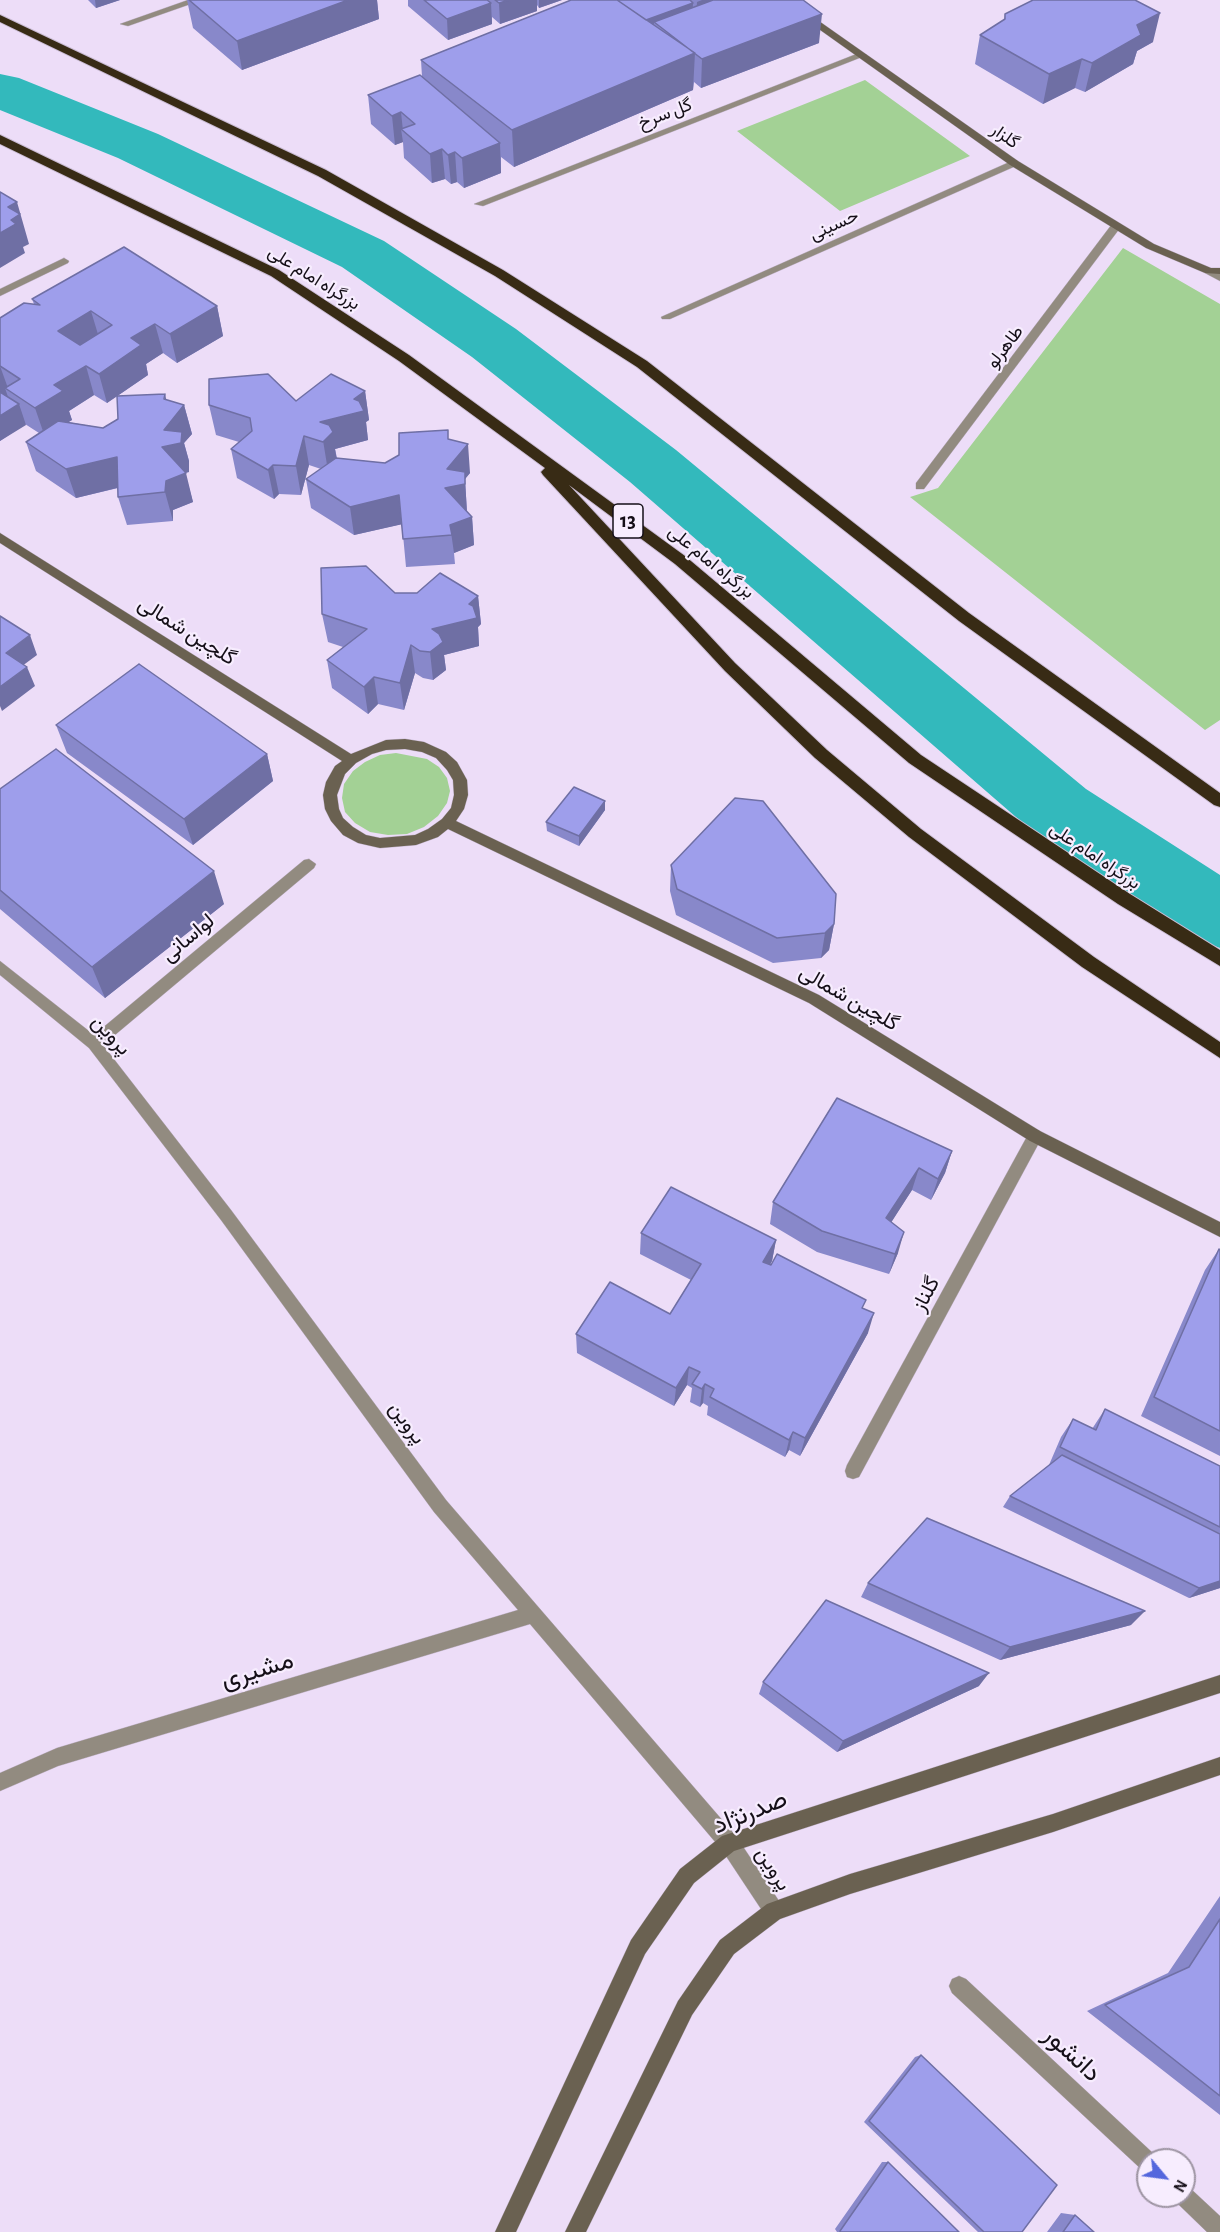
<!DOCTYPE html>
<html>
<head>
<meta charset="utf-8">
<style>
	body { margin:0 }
	#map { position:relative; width:1220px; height:2232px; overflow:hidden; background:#edddf8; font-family:"Alegreya Sans",sans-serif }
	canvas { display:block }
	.north { position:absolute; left:1136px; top:2148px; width:60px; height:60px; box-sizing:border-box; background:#f7edfe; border:2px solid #9d94a2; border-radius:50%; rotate:119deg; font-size:16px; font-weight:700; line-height:24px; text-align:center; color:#150f18 }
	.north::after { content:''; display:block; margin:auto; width:21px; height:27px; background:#5467dd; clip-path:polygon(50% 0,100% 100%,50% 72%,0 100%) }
</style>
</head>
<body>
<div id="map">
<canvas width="1220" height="2232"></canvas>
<div class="north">N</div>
</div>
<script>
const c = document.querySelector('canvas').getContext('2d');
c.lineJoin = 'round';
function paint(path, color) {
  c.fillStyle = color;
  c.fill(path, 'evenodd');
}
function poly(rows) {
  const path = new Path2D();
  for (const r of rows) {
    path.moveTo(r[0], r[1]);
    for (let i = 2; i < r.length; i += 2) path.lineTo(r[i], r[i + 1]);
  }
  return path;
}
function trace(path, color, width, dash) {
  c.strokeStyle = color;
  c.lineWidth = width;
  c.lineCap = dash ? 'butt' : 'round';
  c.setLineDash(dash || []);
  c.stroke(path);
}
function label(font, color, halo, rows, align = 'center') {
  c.font = font + ' "Alegreya Sans",Vazirmatn,sans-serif';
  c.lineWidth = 4.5;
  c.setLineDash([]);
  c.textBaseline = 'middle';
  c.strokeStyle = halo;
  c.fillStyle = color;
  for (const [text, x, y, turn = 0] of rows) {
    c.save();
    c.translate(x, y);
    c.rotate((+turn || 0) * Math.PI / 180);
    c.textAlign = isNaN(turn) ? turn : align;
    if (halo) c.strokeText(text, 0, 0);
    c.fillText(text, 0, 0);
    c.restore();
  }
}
paint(poly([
	[865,80,970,156,840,211,737,131],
	[1123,248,1220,304,1220,720,1205,730,910,497,938,488],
	[396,753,427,759,439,767,447,778,450,791,447,803,438,816,424,827,407,834,388,835,370,832,355,823,345,812,342,798,344,784,353,771,365,762,380,755]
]), '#a3d195');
paint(poly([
	[0,74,19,78,158,134,384,241,516,329,676,450,1086,789,1220,875,1220,948,1192,938,1032,831,630,482,472,357,342,267,118,158,0,110,0,74]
]), '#33b9bc');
const street = poly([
	[188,0,202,0,128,26,120,24,188,0],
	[859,53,867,55,483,206,474,204,859,53],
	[1014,160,1018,161,1018,165,670,319,662,319,661,317,1014,160],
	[1116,223,1121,226,1120,228,924,489,916,489,916,483,1112,224,1116,223],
	[64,258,69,261,68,263,0,296,0,289,64,258],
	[1209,268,1220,273,1220,281,1205,273,1205,269,1209,268],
	[309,859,316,864,314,868,103,1045,231,1210,446,1500,736,1836,781,1904,784,1911,781,1918,774,1921,767,1918,722,1850,530,1624,58,1766,0,1791,0,1773,57,1748,518,1610,434,1512,221,1220,89,1048,0,975,0,961,94,1035,304,860,309,859],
	[1035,1129,1040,1131,1043,1136,1040,1141,859,1477,853,1479,847,1477,845,1471,847,1465,1030,1131,1035,1129],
	[959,1976,966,1979,1155,2155,1157,2160,1148,2160,1148,2172,1141,2169,952,1993,949,1986,952,1979,959,1976],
	[1184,2186,1191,2189,1220,2216,1220,2232,1207,2232,1177,2203,1174,2196,1184,2196,1184,2186]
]);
const secondary = poly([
	[778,0,789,0,1018,161,1154,244,1211,268,1220,268,1220,274,1205,273,1146,248,1010,165,778,0],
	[0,533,351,754,386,740,405,739,424,742,446,752,457,762,467,780,468,795,464,809,456,821,819,995,1040,1131,1220,1222,1220,1237,1030,1141,809,1003,448,829,438,837,416,845,380,848,358,843,343,835,331,821,325,809,323,795,326,782,335,766,342,761,0,543,0,533],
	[405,749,422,752,436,758,447,770,453,780,454,795,451,808,442,819,428,829,415,835,380,838,366,835,353,827,343,818,339,809,337,795,345,774,356,763,372,754,386,750,405,749],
	[1220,1675,1220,1693,734,1851,694,1883,645,1954,516,2232,495,2232,631,1940,680,1869,722,1836,1220,1675],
	[1220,1757,1220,1775,1053,1832,850,1894,780,1919,734,1954,692,2015,586,2232,565,2232,678,2001,720,1940,767,1904,850,1874,1053,1814,1220,1757]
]);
const highway = poly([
	[0,15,326,170,503,270,647,361,969,613,1220,793,1220,807,1214,805,959,621,637,367,495,276,318,176,0,22,0,15],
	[0,135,279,270,409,355,685,556,921,755,1130,894,1220,950,1220,966,1118,904,909,763,675,564,569,485,735,663,827,750,921,829,1094,957,1220,1042,1220,1058,1082,967,909,837,815,758,725,671,543,475,541,472,545,468,399,361,271,276,0,144,0,135]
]);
trace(street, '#cabcd4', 1);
trace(secondary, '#cabcd4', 1);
trace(highway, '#cabcd4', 2);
paint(street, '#928b80');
paint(secondary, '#6a6151');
paint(highway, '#382b15');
paint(poly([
	[88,0,120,0,96,8],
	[187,0,377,0,379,19,242,70,193,28],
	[408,0,562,0,539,8,537,5,537,11,500,24,492,17,492,24,448,40,408,6],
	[571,0,803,0,819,43,701,88,694,82,693,90,514,167,501,157,501,173,464,188,457,182,451,184,445,179,432,183,404,158,403,142,395,145,371,124,368,95,422,77,421,60],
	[1005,14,1153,42,1137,51,1133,64,1085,92,1075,88,1043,104,975,64,980,35,1004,20],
	[32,299,217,306,223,336,177,363,163,353,146,364,148,375,107,403,94,395,69,411,72,420,68,422,103,428,166,400,184,405,192,434,184,443,189,461,189,472,185,473,193,502,173,510,173,521,127,525,118,497,118,488,76,498,36,471,26,442,39,433,25,424,0,441,0,318,34,304],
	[365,391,369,420,366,422,368,440,335,449,337,458,385,463,449,439,470,473,465,479,467,512,472,517,474,545,454,553,455,564,406,567,402,524,354,535,311,508,306,479,321,469,309,465,301,495,279,494,274,499,237,478,231,449,239,442,216,435,209,405,296,401],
	[395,593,478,596,481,624,478,627,479,646,444,655,446,670,433,680,423,678,415,673,404,710,378,704,368,714,332,688,327,660,343,647,328,642,322,614],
	[56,725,267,754,273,781,193,845,67,753],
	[0,789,224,904,105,998,0,909],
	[605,801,605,810,579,846,547,831,546,822],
	[671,865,834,924,829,950,821,958,773,963,676,915,670,891],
	[952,1151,945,1173,931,1200,912,1190,891,1222,898,1253,889,1274,817,1252,770,1224,773,1202],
	[641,1233,776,1240,772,1261,770,1265,863,1308,868,1333,800,1456,789,1450,785,1457,707,1415,708,1406,703,1403,700,1407,690,1402,692,1388,687,1385,674,1406,577,1353,576,1334,670,1314,691,1280,640,1254],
	[1219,1249,1220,1250,1220,1456,1141,1416,1205,1270],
	[1105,1409,1220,1466,1220,1588,1189,1598,1003,1507,1010,1496,1049,1465,1061,1437,1073,1419,1092,1429],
	[868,1583,1131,1625,1000,1660,861,1597],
	[763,1682,979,1686,837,1752,759,1694],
	[1220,1896,1220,2115,1087,2011,1168,1973],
	[921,2055,1022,2232,978,2232,864,2122,915,2057],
	[882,2162,888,2162,959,2232,837,2232,835,2229],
	[1061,2213,1075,2215,1094,2232,1047,2232]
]), '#8888ca');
paint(poly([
	[95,0,120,0,96,8],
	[348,0,377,0,379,19,242,70,237,41],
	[509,0,537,0,537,11,500,24,499,3],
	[539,0,562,0,539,8],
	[702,0,743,0,696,22,697,2],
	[491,3,492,24,448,40,447,19],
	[693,3,692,23,654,22,653,38,639,22],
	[1160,13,1153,42,1137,51,1133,64,1085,92,1092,63,1137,25],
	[822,14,819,43,701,88,702,59],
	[695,53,693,90,514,167,512,130],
	[1082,59,1075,88,1043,104,1049,74],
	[401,112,403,131,401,129,403,142,395,145,392,116],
	[500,143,501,173,464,188,462,158],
	[442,149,445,179,432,183,430,154],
	[455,152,457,182,451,184,448,155],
	[17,202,29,244,23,247,25,253,0,268,0,233,8,207],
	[217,306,223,336,177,363,170,334],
	[91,311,100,341,67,361,58,331],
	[155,324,163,353,146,364,148,375,107,403,99,374,131,338],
	[0,366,9,391,5,388,8,397,0,402],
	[86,366,94,395,69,411,72,420,45,437,35,408,54,385],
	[365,391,369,420,366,422,368,440,335,449,337,461,328,471,320,422,354,399],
	[165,394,171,420,184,405,192,434,184,443,189,461,189,472,169,476,162,447],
	[19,404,26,425,0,441,0,416],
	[304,436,309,465,301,495,296,466],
	[468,444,470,473,465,479,467,513,445,488,447,469],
	[117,457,125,486,76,498,66,469],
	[273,465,279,494,274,499,268,470],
	[186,473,193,502,173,510,173,521,165,492,166,481],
	[399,495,403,524,354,535,350,507],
	[472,517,474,545,454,553,450,525],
	[478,596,481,624,478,627,479,646,444,655,446,670,433,680,430,652,432,629,469,604],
	[30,635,37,655,14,672,6,653],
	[411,645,415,673,404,710,400,683],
	[27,667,35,686,2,711,0,706,0,687],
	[374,677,378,704,368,714,364,687],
	[267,754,273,781,193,845,184,819],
	[605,801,605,810,579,846,579,836],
	[214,871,224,904,105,998,92,967],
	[834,924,829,950,821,958,825,933],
	[952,1151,945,1173,931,1200,938,1179],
	[919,1168,912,1190,880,1240,886,1218],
	[904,1232,898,1253,889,1274,895,1254],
	[776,1240,772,1261,760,1282,763,1262],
	[874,1313,868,1333,800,1456,805,1438],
	[689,1367,687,1385,674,1406,676,1388],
	[705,1384,703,1403,700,1407,702,1389],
	[793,1432,789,1450,785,1457,789,1440],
	[1220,1581,1220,1588,1189,1598,1199,1588],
	[1145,1611,1131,1625,1000,1660,1010,1647],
	[989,1673,979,1686,837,1752,843,1741]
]), '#6f6fa4');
const building = poly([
	[189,0,348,0,237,41,189,0],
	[424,0,487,0,491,3,447,19,424,0],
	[495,0,509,0,499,3,495,0],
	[571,0,617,0,695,53,512,130,421,60,571,0],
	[617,0,690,0,693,3,646,20,617,0],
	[713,0,803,0,822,14,702,59,654,22,713,0],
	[1033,0,1135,0,1160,13,1137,25,1141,35,1092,63,1082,59,1049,74,980,35,1005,19,1005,14,1033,0],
	[420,75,500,143,462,158,455,152,448,155,442,149,430,154,401,129,415,124,401,112,392,116,368,95,420,75],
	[0,192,17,202,8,207,20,214,11,220,16,224,0,233,0,192],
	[124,247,217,306,170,334,155,324,131,338,141,345,99,374,86,366,54,385,63,391,35,408,5,388,20,379,0,366,0,318,24,303,40,305,32,299,124,247],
	[91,311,112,325,80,345,58,331,91,311],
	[268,374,296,401,331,374,365,391,354,399,359,401,364,411,320,422,329,425,333,432,323,442,304,436,296,466,273,465,268,470,231,449,252,431,250,418,209,405,209,379,268,374],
	[0,392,19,404,0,416,0,392],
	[165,394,164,399,184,405,164,430,182,432,181,443,162,447,186,473,166,481,165,492,118,497,117,457,66,469,26,442,58,421,103,428,118,419,117,396,165,394],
	[448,430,448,439,468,444,447,469,465,472,465,484,445,488,472,517,450,525,452,535,403,539,399,495,350,507,306,479,336,458,385,463,399,455,399,433,448,430],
	[366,566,395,593,417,593,440,573,478,596,469,604,473,606,477,618,432,629,439,634,443,642,430,652,420,651,411,645,400,683,374,677,364,687,327,660,367,629,322,614,321,568,366,566],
	[0,616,30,635,6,653,27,667,0,687,0,616],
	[139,664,267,754,184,819,56,725,139,664],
	[56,749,214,871,92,967,0,890,0,789,56,749],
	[574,787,605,801,579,836,546,822,574,787],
	[735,798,763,801,836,894,834,924,825,933,777,938,677,889,671,865,735,798],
	[837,1098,952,1151,938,1179,919,1168,886,1218,904,1232,895,1254,822,1231,773,1202,837,1098],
	[671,1187,776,1240,763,1262,771,1265,777,1254,866,1300,862,1308,874,1313,805,1438,793,1432,789,1440,710,1397,714,1389,705,1384,702,1389,692,1384,700,1372,689,1367,676,1388,576,1334,610,1282,670,1314,701,1264,641,1233,671,1187],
	[1219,1249,1220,1250,1220,1431,1154,1397,1219,1249],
	[1105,1409,1220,1466,1220,1527,1060,1447,1073,1419,1096,1430,1105,1409],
	[1062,1455,1220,1534,1220,1581,1199,1588,1010,1496,1062,1455],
	[927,1518,1145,1611,1010,1647,868,1583,927,1518],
	[826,1600,989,1673,843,1741,763,1682,826,1600],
	[1220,1919,1220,2096,1105,2005,1189,1967,1220,1919],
	[921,2055,1057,2185,1022,2232,984,2232,869,2121,921,2055],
	[888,2162,959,2232,840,2232,840,2231,888,2162],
	[1075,2215,1094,2232,1063,2232,1075,2215]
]);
paint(building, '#9e9eeb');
trace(building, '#6f6fa4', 1.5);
label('18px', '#150f18', '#f7edfe', [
	["گل سرخ",665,114,-21],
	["گلزار",1005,136,35],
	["حسینی",834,225,-24],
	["بزرگراه امام علی",314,278,32],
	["طاهرلو",1005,347,-53],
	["بزرگراه امام علی",711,562,39],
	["بزرگراه امام علی",1095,856,34]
]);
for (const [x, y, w] of [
	[628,521,30]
]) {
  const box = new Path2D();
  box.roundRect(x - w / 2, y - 17, w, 34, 4.5);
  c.fillStyle = '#f7edfe';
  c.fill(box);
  trace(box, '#150f18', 1.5);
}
label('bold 20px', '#150f18', null, [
	["13",628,521]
]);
label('21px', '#150f18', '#f7edfe', [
	["گلچین شمالی",187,631,32],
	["لواسانی",188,938,-40],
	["گلچین شمالی",849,998,30],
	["پروین",111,1035,47],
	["گلناز",926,1294,-62],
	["پروین",407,1423,54],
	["پروین",773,1869,57]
]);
label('26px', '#150f18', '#f7edfe', [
	["مشیری",257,1670,-17],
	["صدرنژاد",750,1812,-22],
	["دانشور",1072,2054,43]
]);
</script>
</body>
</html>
